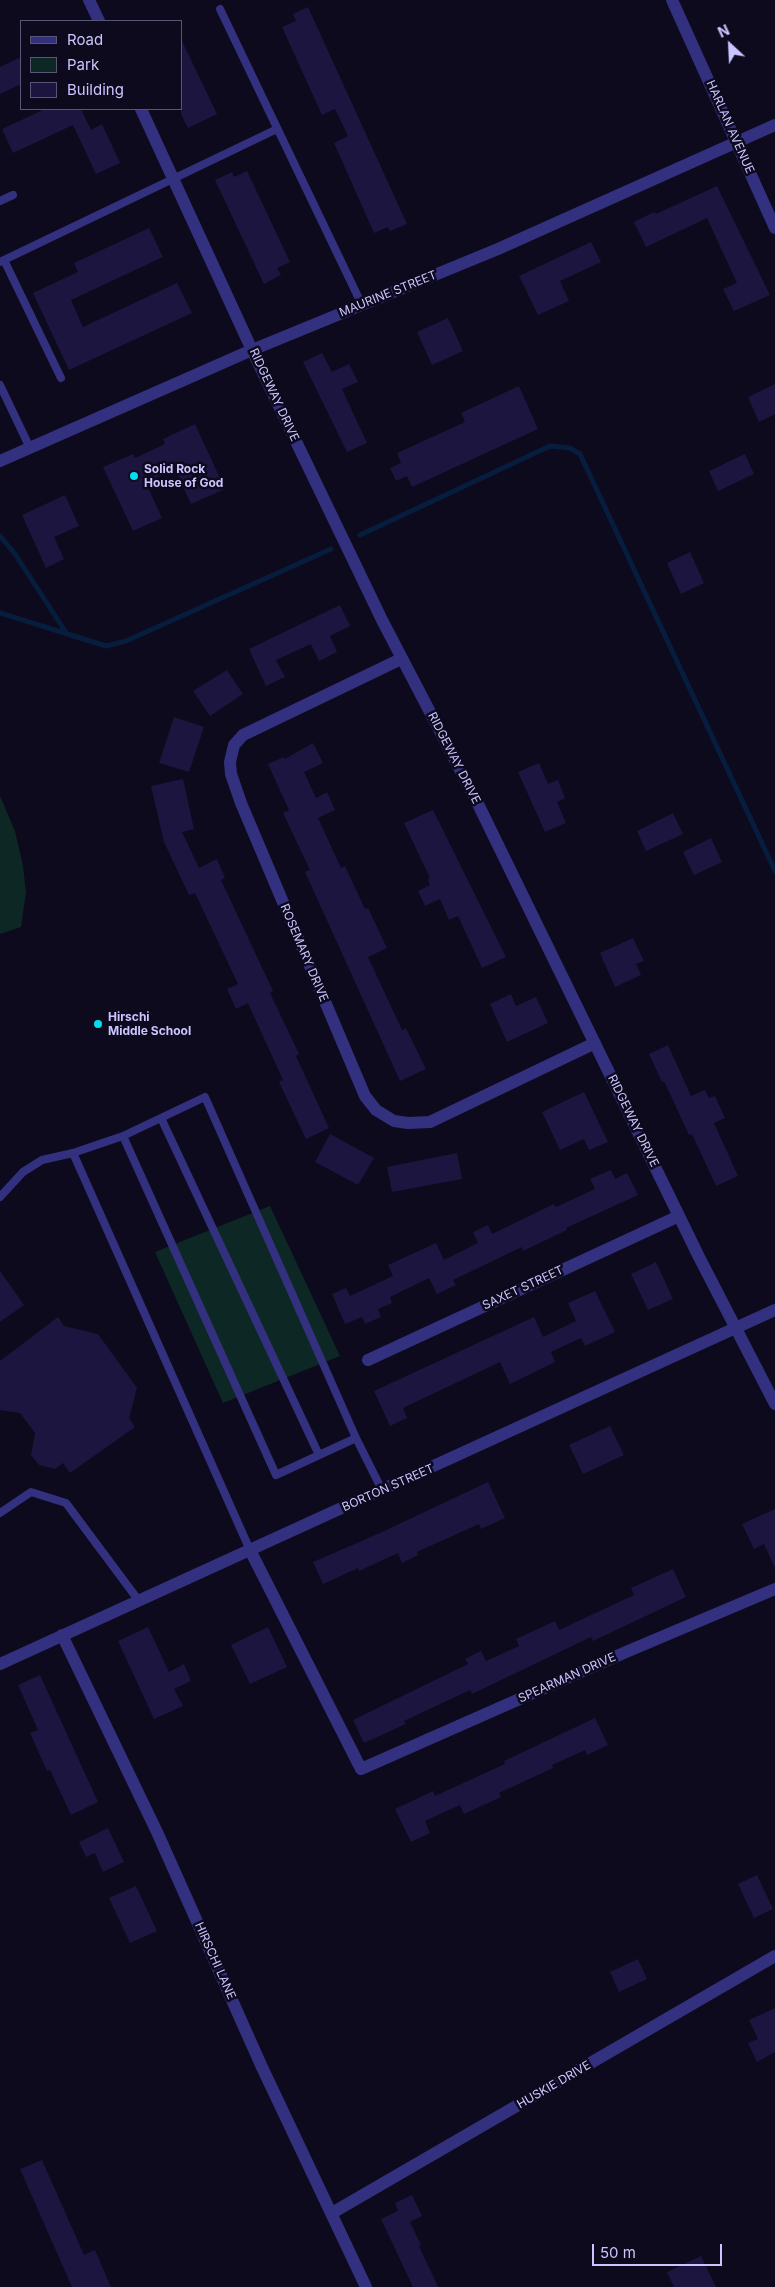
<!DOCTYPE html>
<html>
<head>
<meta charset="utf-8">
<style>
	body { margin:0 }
	#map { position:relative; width:775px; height:2287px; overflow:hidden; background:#0d0a1d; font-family:Inter,sans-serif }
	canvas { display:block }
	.legend { position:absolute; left:20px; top:20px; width:162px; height:90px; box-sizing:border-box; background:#0d0a1d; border:1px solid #595577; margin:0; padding:6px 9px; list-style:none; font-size:15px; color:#cbc5ff }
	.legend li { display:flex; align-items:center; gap:10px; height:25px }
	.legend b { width:25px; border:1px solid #595577 }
	.north { position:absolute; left:705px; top:20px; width:50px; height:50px; -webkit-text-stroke:4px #0d0a1d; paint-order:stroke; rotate:335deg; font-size:14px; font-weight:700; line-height:20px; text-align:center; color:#cbc5ff }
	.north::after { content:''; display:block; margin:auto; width:18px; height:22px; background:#cbc5ff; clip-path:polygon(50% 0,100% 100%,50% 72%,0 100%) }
	.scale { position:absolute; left:592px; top:2244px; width:130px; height:22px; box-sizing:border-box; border:2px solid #cbc5ff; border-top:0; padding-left:6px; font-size:15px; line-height:18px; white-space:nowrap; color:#cbc5ff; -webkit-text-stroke:4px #0d0a1d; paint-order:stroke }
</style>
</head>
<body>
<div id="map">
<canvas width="775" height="2287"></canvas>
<ul class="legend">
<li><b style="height:6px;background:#33317f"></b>Road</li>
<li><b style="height:14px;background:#0d2725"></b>Park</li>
<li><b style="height:14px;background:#1c153f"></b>Building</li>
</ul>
<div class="north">N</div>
<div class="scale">50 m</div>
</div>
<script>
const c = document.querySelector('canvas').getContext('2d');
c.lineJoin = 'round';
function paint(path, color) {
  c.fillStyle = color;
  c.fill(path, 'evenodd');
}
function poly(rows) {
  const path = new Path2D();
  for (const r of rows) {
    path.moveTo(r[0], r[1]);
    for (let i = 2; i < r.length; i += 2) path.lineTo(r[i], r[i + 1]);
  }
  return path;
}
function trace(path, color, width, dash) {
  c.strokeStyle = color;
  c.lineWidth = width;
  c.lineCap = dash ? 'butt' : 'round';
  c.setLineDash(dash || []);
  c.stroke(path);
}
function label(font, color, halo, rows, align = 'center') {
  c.font = font + ' Inter,sans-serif';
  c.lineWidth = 5;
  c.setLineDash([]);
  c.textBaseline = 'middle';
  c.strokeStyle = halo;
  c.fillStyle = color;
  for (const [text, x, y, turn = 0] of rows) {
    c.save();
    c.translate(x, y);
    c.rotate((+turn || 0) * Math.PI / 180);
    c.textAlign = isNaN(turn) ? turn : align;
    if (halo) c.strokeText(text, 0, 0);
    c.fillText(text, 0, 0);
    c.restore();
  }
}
paint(poly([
	[0,796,15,831,23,866,26,892,21,927,0,934],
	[270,1206,340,1356,223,1403,155,1252]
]), '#0d2725');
trace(poly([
	[360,535,550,446,570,448,580,454,775,871],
	[0,536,15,554,67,634],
	[0,613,106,646,126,641,331,549]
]), '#071d3e', 5);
paint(poly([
	[308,7,407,224,390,231,388,227,374,233,334,143,348,136,335,109,322,115,282,27,296,21,293,14],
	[181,39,217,114,188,128,181,114],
	[21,57,21,84,0,94,0,67],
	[45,109,81,109,91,130,102,124,120,163,96,174,73,125,13,153,2,129],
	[247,171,290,262,277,268,281,275,264,284,215,180,232,172,234,177],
	[717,186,770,295,734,311,723,289,737,283,707,218,646,247,634,222,654,212,656,214],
	[149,228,163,257,71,300,83,327,177,283,192,313,69,370,33,293,78,272,74,263],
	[591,242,601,262,560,281,569,301,538,315,519,276],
	[448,318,463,351,432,365,417,332],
	[322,353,332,372,349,364,358,382,342,389,367,443,347,452,303,362],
	[775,384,775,414,759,422,748,397],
	[519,386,538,429,412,487,407,476,396,481,390,468,401,463,397,453,465,422,461,413],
	[195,424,225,489,191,504,175,469,146,483,162,518,133,531,103,467,133,454,135,458,165,444,163,439],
	[745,454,754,474,718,491,709,471],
	[65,495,79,526,54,537,64,559,46,568,22,515],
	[690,552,704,583,681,594,667,563],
	[340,605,350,626,330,636,337,652,319,661,311,644,276,660,285,677,266,686,249,649],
	[227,670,243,694,210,716,193,691],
	[174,717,204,727,189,772,159,763],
	[313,743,323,763,304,772,316,798,327,792,335,810,318,818,341,868,345,866,365,909,368,908,387,948,368,957,402,1030,406,1028,426,1069,400,1081,305,872,310,870,283,813,289,810,268,764,284,757,285,759],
	[539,763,548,784,558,780,565,798,557,802,566,823,545,832,518,772],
	[183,779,194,829,182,832,199,868,217,859,225,878,221,880,273,991,270,993,299,1054,296,1056,329,1128,306,1139,279,1082,283,1080,248,1003,236,1009,227,989,238,984,195,893,189,895,164,842,151,786],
	[433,810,506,957,482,968,458,916,449,920,440,899,425,906,418,891,430,885,428,879,430,878,404,823],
	[673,813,683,834,646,851,637,831],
	[711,838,722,862,694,875,683,852],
	[633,938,644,961,636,964,641,975,615,987,600,953],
	[511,994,516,1006,536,997,548,1023,507,1042,490,1004],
	[668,1045,691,1096,705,1090,709,1098,715,1096,725,1118,714,1123,738,1176,716,1186,692,1134,689,1135,664,1081,662,1082,649,1054],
	[584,1092,608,1142,589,1150,584,1139,560,1150,542,1112],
	[330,1134,374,1158,358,1185,315,1162],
	[457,1153,462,1179,392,1192,387,1167],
	[611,1170,615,1179,627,1173,638,1195,566,1228,567,1230,523,1251,522,1247,453,1280,456,1285,437,1294,429,1278,390,1297,392,1303,378,1309,381,1317,365,1324,362,1317,345,1324,332,1294,346,1288,350,1296,393,1276,388,1265,436,1243,444,1260,478,1243,473,1232,488,1225,492,1234,554,1204,556,1207,595,1189,590,1179],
	[656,1262,673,1299,648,1310,631,1274],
	[0,1271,24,1305,0,1322],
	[595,1291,615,1332,585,1346,581,1338,551,1352,555,1362,510,1384,500,1362,403,1408,407,1418,390,1426,374,1391,534,1317,543,1337,576,1321,568,1303],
	[58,1317,64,1326,98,1334,137,1388,129,1418,135,1427,70,1473,63,1463,55,1469,39,1465,31,1455,35,1433,20,1413,0,1410,0,1361],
	[610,1426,624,1455,583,1474,569,1445],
	[488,1482,505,1518,481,1529,479,1524,417,1552,418,1555,402,1563,398,1553,359,1571,358,1568,323,1584,313,1562,380,1533],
	[775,1509,775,1568,764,1544,754,1549,742,1524],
	[673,1569,686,1597,593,1641,591,1637,472,1694,470,1690,404,1721,406,1724,364,1743,353,1720,468,1664,465,1659,481,1651,486,1661,519,1646,516,1639,555,1621,559,1630,634,1595,631,1588],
	[148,1627,169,1672,184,1664,191,1681,174,1689,183,1706,154,1719,118,1641],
	[268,1627,287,1667,250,1684,231,1645],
	[40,1675,98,1802,71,1815,50,1770,47,1771,30,1733,38,1730,18,1685],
	[595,1718,608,1745,587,1755,585,1750,552,1765,553,1768,499,1793,501,1797,464,1814,460,1805,425,1821,430,1833,411,1842,395,1809,433,1791,435,1796,505,1764,504,1761],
	[108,1828,124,1862,103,1872,95,1853,86,1857,79,1842],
	[757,1875,773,1909,754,1918,738,1884],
	[136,1886,157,1931,130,1943,109,1898],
	[638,1959,647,1979,619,1992,610,1972],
	[775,2008,775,2052,757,2062,748,2043,758,2039,749,2020],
	[42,2160,84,2255,95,2250,111,2287,72,2287,20,2169],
	[412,2195,422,2216,410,2222,421,2245,419,2246,438,2287,413,2287,381,2219,398,2211,395,2203],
	[701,2256,716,2287,674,2287,667,2272]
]), '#1c153f');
trace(poly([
	[220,9,362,305],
	[0,201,13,195],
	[4,260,61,378],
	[0,262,277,129],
	[0,385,30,448],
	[161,1118,319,1455],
	[123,1136,73,1153,250,1550],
	[0,1197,23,1172,42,1160,73,1153],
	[356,1438,205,1097,123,1136,276,1475,356,1438,382,1490],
	[0,1513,31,1492,66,1503,139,1601]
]), '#33317f', 8);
trace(poly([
	[89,0,99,21],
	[672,0,775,228],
	[141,109,252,350,382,620,479,806,699,1257,775,1404],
	[401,659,243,735,234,745,230,762,231,774,241,803,365,1096,376,1110,394,1121,408,1123,430,1122,595,1043],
	[368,1360,679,1216],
	[250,1550,361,1769,626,1652,775,1589],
	[62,1635,157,1832,261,2065,366,2287],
	[0,1664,775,1310],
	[332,2213,775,1956]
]), '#33317f', 12);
trace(poly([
	[0,461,252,350,498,249,775,125]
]), '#33317f', 12);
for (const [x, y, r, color] of [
	[134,476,5,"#00def0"],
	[98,1024,5,"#00def0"]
]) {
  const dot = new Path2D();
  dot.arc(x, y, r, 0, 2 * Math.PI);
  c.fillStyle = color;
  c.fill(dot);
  trace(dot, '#0d0a1d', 2);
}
label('12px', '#cbc5ff', '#0d0a1d', [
	["HARLAN AVENUE",730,127,66],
	["MAURINE STREET",388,294,-22],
	["RIDGEWAY DRIVE",274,395,65],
	["RIDGEWAY DRIVE",454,758,63],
	["ROSEMARY DRIVE",304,953,67],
	["RIDGEWAY DRIVE",633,1121,64],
	["SAXET STREET",523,1288,-25],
	["BORTON STREET",388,1488,-24],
	["SPEARMAN DRIVE",567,1678,-24],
	["HIRSCHI LANE",215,1961,66],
	["HUSKIE DRIVE",554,2085,-30]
]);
label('bold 12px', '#cbc5ff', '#0d0a1d', [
	["Solid Rock",144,469],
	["House of God",144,483],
	["Hirschi",108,1017],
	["Middle School",108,1031]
], 'left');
</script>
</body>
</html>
